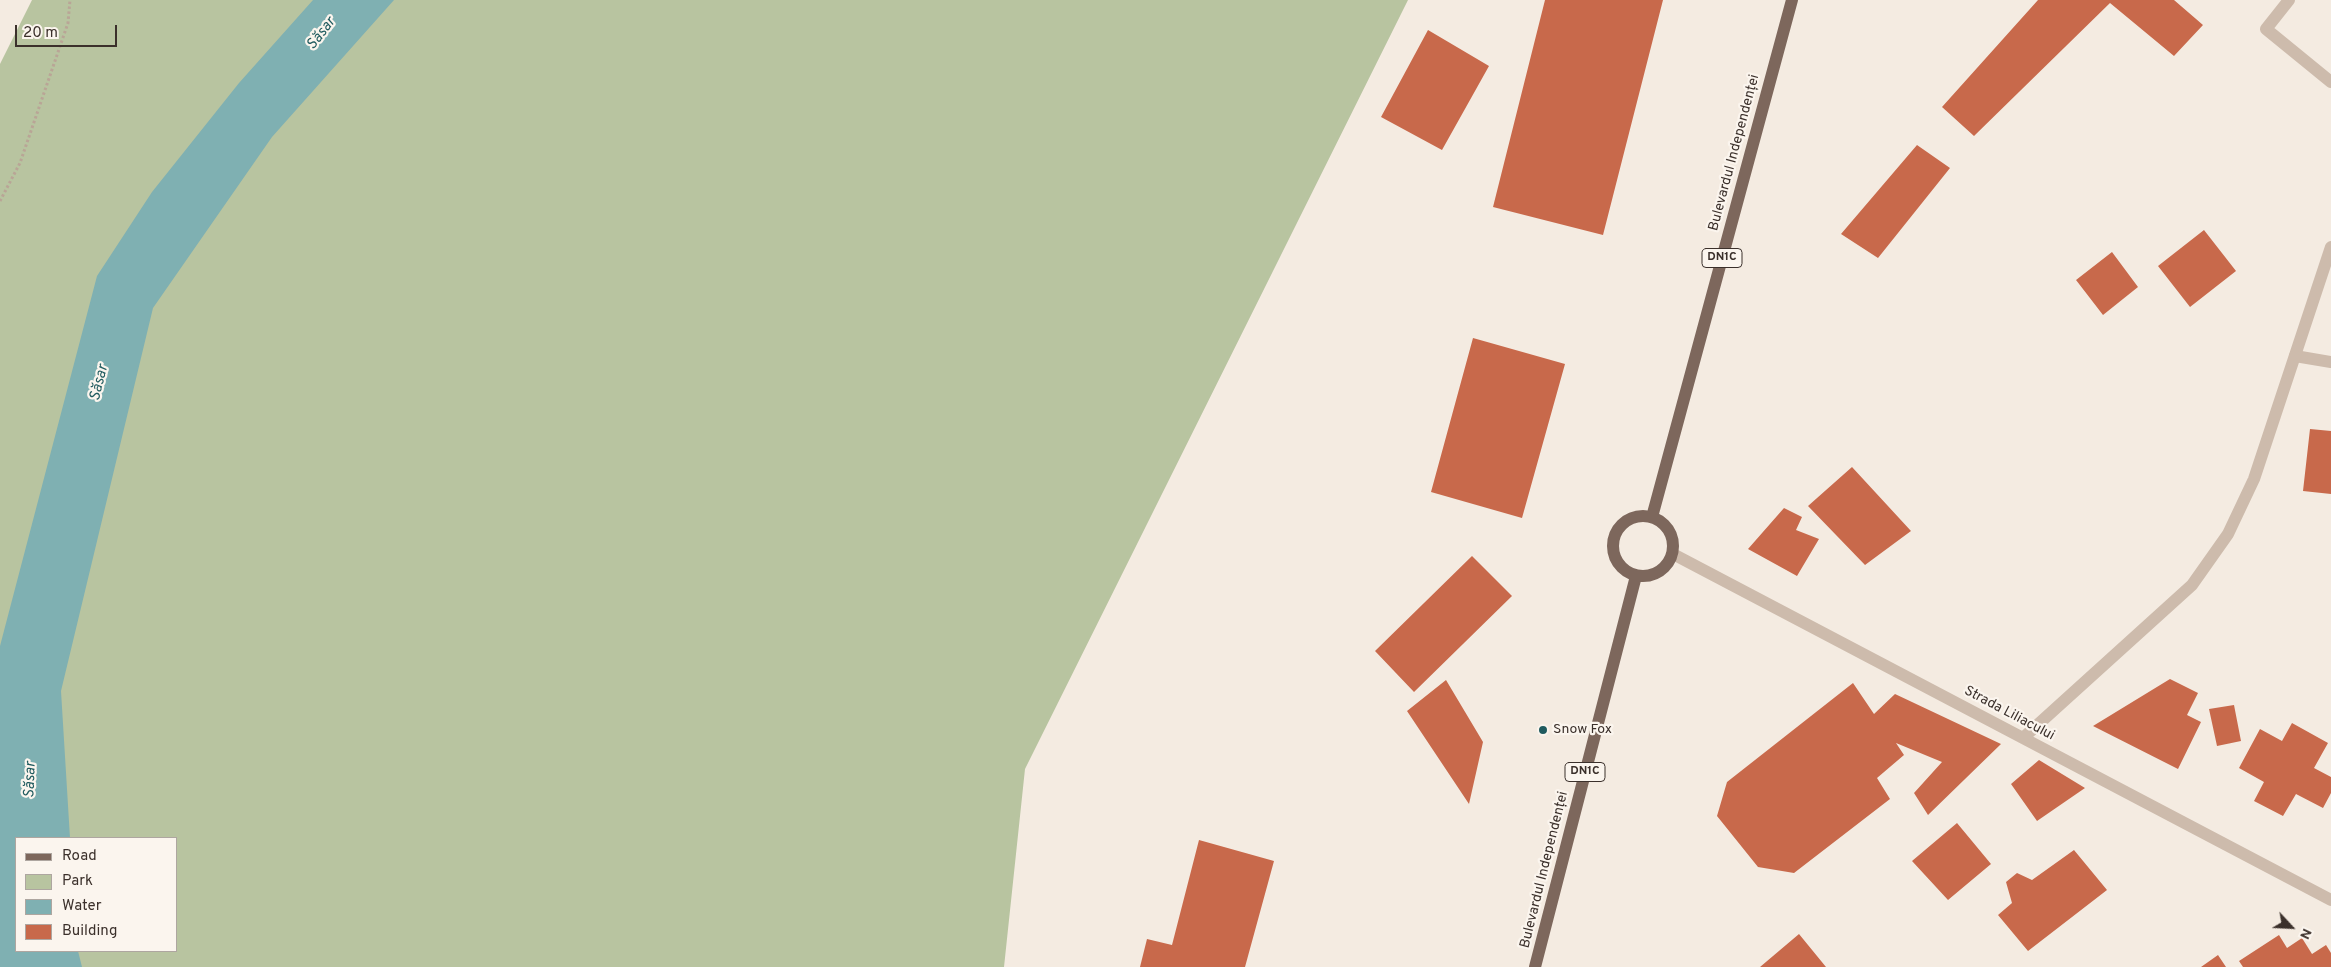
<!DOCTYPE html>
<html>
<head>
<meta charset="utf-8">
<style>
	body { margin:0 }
	#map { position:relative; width:2331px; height:967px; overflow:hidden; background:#f4ebe1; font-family:Overpass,sans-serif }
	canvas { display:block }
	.legend { position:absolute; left:15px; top:837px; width:162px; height:115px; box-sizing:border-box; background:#fbf5ee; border:1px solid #aea6a0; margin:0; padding:6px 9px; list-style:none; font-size:15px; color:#3b302b }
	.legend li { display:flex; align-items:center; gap:10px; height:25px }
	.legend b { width:25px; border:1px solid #aea6a0 }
	.north { position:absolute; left:2266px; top:902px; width:50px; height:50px; -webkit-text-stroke:4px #fbf5ee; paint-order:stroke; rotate:115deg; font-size:14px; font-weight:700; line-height:20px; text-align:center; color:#3b302b }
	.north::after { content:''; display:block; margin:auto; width:18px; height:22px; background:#3b302b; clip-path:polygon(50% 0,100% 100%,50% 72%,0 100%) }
	.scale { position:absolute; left:15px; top:25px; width:102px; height:22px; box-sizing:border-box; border:2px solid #3b302b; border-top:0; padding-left:6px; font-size:15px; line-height:18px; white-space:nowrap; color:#3b302b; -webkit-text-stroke:4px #fbf5ee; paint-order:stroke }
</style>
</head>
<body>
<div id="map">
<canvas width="2331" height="967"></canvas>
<ul class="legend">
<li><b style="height:6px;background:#7d675c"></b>Road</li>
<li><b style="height:14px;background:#b8c4a0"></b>Park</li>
<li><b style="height:14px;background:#7fb0b2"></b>Water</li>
<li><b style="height:14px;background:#c8694b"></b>Building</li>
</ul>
<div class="north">N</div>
<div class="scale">20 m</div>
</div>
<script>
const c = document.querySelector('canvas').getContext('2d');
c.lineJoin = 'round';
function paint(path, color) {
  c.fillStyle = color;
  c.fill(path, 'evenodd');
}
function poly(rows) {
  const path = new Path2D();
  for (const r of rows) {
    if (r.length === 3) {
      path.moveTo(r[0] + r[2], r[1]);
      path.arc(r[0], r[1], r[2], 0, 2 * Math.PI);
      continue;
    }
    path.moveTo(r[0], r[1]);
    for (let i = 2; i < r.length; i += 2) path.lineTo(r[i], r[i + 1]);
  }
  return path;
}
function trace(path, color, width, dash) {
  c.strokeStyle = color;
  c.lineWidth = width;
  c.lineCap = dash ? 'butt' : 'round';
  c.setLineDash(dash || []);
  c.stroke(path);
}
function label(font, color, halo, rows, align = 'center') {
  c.font = font + ' Overpass,sans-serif';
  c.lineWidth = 4.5;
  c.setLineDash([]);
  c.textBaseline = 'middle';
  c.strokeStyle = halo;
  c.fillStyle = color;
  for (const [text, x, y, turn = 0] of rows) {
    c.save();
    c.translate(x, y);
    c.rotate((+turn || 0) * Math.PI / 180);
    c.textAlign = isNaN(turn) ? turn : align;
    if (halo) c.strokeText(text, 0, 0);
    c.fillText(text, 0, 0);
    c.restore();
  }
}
paint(poly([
	[32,0,1408,0,1025,769,1004,967,0,967,0,64],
	[16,838,176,838,176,951,16,951]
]), '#b8c4a0');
paint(poly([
	[313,0,394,0,272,137,153,308,61,691,70,838,16,838,16,951,78,951,82,967,0,967,0,646,97,276,152,192,239,83]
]), '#7fb0b2');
paint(poly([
	[1545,0,1663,0,1603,235,1493,207],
	[2038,0,2174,0,2203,25,2174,56,2110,3,1974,136,1942,107],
	[1428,30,1489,66,1442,150,1381,117],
	[1917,145,1950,168,1878,258,1841,234],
	[2204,230,2236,271,2190,307,2158,266],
	[2112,252,2138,287,2103,315,2076,280],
	[1473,338,1565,364,1522,518,1431,492],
	[2310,429,2331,431,2331,494,2303,491],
	[1852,467,1911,531,1865,565,1808,506],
	[1784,508,1802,517,1796,530,1819,539,1797,576,1748,549],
	[1472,556,1512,596,1414,692,1375,651],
	[2170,679,2198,693,2187,715,2201,722,2178,769,2093,726],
	[1446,680,1483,742,1469,804,1407,711],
	[1853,683,1874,714,1895,694,2001,744,1928,815,1914,793,1942,762,1896,743,1904,755,1877,778,1890,799,1794,873,1758,867,1717,816,1727,782],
	[2234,705,2241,741,2217,746,2209,709],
	[2292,723,2328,743,2314,768,2331,777,2331,793,2323,808,2296,794,2283,816,2254,801,2264,782,2239,768,2260,729,2282,741],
	[2039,760,2085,788,2037,821,2011,784],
	[1957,823,1991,864,1948,900,1912,861],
	[1199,840,1274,861,1245,967,1140,967,1147,939,1172,945],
	[2074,850,2107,890,2028,951,1998,915,2012,903,2006,882,2017,873,2032,880],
	[1799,934,1826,967,1760,967],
	[2279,935,2287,948,2302,938,2312,954,2326,945,2331,953,2331,967,2243,967,2239,961],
	[2218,955,2226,967,2201,967]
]), '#c8694b');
trace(poly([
	[0,201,20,163,68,23,70,0]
]), '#b9a596', 3, [2.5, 2.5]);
trace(poly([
	[2295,356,2331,362]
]), '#cdbbac', 12);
trace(poly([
	[2289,0,2266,29,2331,82],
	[1673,554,2331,900],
	[2023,738,2192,585,2228,534,2254,479,2331,247]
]), '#cdbbac', 12);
trace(poly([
	[1643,546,30],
	[1652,517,1792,0],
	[1535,967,1636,576]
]), '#7d675c', 12);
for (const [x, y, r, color] of [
	[1543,730,5,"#1f5a5e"]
]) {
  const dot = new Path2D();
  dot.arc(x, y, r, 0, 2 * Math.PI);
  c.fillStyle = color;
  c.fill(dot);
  trace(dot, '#fbf5ee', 2);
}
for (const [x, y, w] of [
	[1722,258,40],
	[1585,772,40]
]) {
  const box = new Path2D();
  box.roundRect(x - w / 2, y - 9.5, w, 19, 4);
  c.fillStyle = '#fbf5ee';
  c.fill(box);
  trace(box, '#3b302b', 1);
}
label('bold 12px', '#3b302b', null, [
	["DN1C",1722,258],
	["DN1C",1585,772]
]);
label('14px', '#3b302b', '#fbf5ee', [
	["Bulevardul Independenței",1735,153,-75],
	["Strada Liliacului",2009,714,28],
	["Bulevardul Independenței",1545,870,-76]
]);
label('14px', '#3b302b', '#fbf5ee', [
	["Snow Fox",1553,730]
], 'left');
label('italic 15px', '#1f5a5e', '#fbf5ee', [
	["Săsar",322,34,-52],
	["Săsar",100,383,-76],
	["Săsar",31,780,-88]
]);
</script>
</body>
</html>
